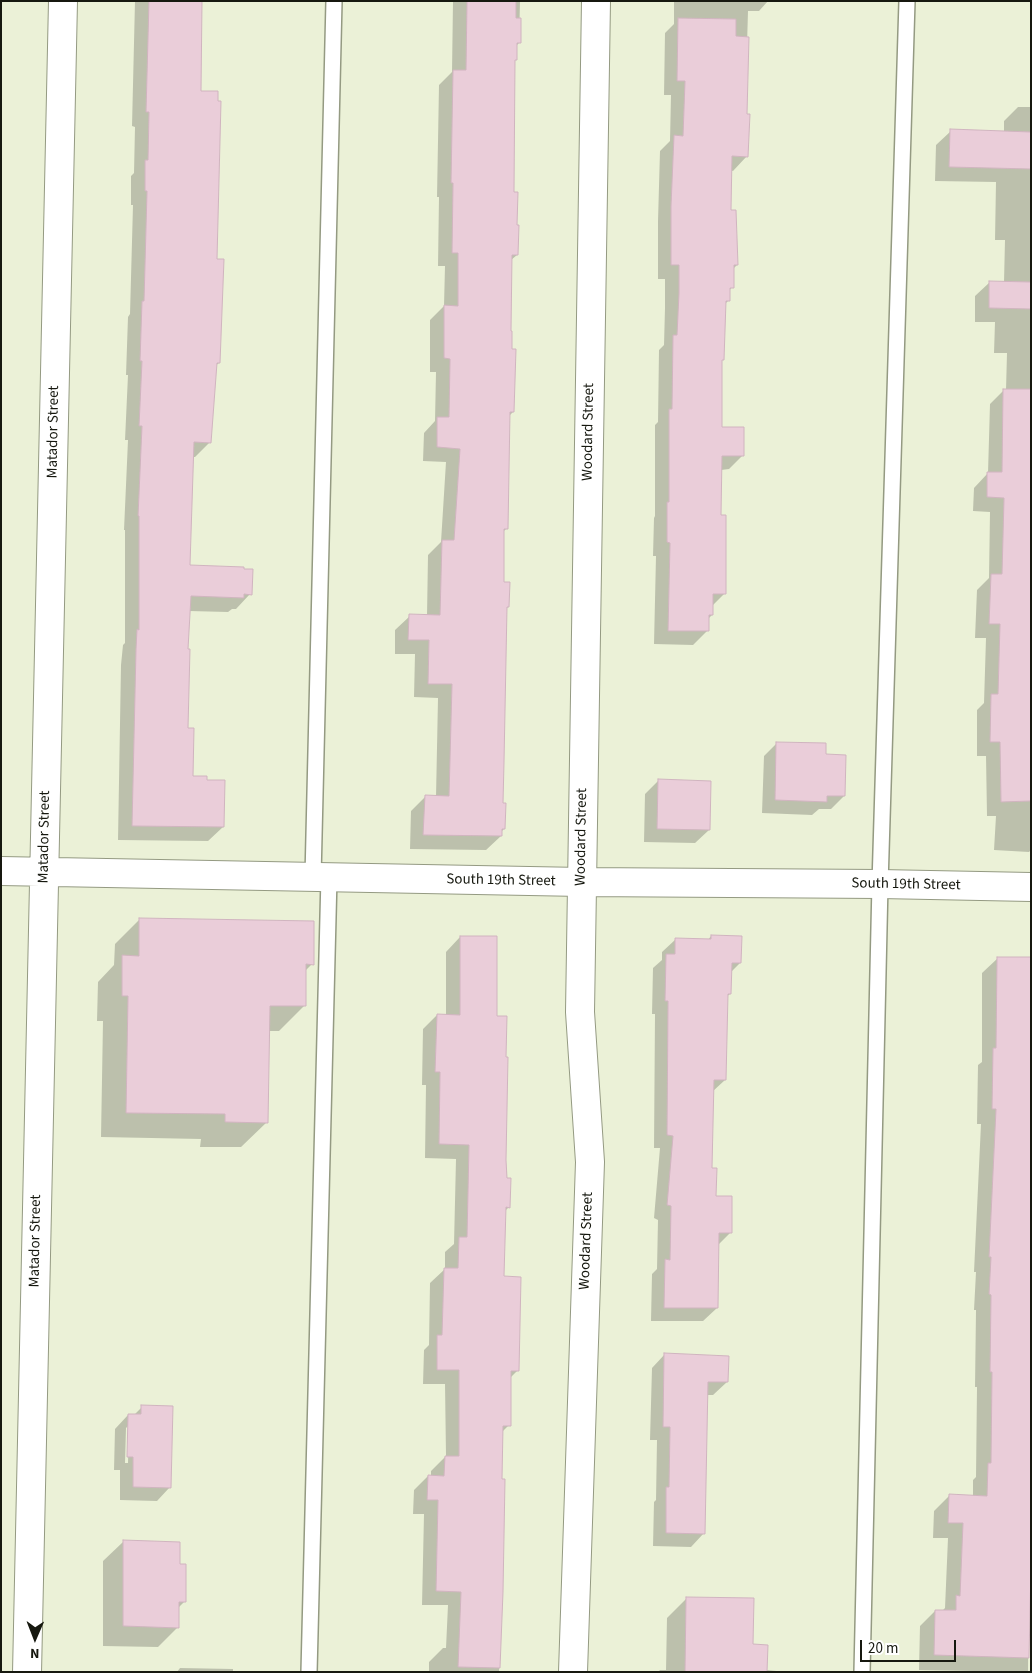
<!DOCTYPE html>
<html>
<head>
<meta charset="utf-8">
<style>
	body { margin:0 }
	#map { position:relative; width:1032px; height:1673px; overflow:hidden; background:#ebf1d7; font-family:"Source Sans 3",sans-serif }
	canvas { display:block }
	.frame { position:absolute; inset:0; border:2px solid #16180f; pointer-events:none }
	.north { position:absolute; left:10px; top:1613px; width:50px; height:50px; -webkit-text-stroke:4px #fff; paint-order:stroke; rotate:181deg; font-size:14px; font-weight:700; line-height:20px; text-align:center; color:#16180f }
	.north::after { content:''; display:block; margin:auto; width:18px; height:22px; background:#16180f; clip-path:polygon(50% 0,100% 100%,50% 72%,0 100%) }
	.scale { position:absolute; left:860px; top:1640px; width:96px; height:22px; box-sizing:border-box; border:2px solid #16180f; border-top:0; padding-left:6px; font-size:15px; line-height:18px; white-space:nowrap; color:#16180f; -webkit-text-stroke:4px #fff; paint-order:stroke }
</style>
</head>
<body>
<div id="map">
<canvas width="1032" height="1673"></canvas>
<div class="frame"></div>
<div class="north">N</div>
<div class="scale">20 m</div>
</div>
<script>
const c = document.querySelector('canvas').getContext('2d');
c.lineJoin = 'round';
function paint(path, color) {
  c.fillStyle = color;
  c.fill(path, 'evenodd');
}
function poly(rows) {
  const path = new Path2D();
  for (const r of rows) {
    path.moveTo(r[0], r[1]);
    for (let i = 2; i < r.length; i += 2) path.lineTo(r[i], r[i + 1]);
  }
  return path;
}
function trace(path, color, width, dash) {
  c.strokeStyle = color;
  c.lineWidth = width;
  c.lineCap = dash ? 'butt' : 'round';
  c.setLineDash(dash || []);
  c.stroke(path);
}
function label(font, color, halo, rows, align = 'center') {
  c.font = font + ' "Source Sans 3",sans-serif';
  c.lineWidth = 5;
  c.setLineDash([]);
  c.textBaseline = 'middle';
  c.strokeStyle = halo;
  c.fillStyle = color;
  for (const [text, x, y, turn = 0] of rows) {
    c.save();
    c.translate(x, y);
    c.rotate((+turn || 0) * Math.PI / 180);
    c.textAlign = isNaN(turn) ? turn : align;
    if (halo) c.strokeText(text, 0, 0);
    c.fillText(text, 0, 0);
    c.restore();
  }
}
paint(poly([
	[135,1,201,1,200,92,215,260,219,363,215,366,210,442,195,457,192,457,189,566,250,594,236,609,232,609,228,612,189,611,187,650,186,729,192,777,223,827,208,841,118,840,121,665,123,645,125,643,125,530,124,530,128,440,125,440,128,375,126,375,128,317,130,314,133,205,131,205,131,176,134,173,135,127,132,126],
	[453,1,520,1,519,43,516,46,516,59,514,61,512,193,517,255,511,260,510,332,513,412,509,416,507,528,503,532,502,583,508,607,505,609,502,804,504,829,501,832,501,836,486,850,410,849,411,811,425,797,436,797,438,698,414,697,415,654,395,654,395,630,410,616,427,616,428,555,441,542,446,462,423,461,424,433,435,421,436,372,430,372,430,320,444,306,445,266,438,266,439,197,437,197,439,85,452,72],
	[674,1,768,1,759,11,748,11,745,115,747,156,733,171,730,170,730,211,737,265,733,269,732,287,729,291,728,301,724,305,720,362,721,429,743,455,729,469,721,470,720,516,725,593,712,606,712,615,708,619,708,630,693,645,654,644,656,556,653,556,654,518,655,516,655,425,658,422,659,350,664,345,665,308,665,279,658,279,658,221,660,151,670,141,671,95,664,95,665,33,674,24],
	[1018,107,1031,107,1031,850,1029,852,994,850,996,816,987,816,986,756,977,756,977,710,984,703,986,638,975,638,977,590,989,578,990,512,973,511,974,488,988,473,990,404,1004,390,1006,390,1007,353,994,353,995,322,975,322,975,296,990,282,1004,282,1005,240,995,240,996,182,935,181,936,145,951,131,1004,132,1004,121],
	[777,743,824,756,844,796,831,809,819,809,812,815,762,813,764,756],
	[659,780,709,830,695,843,644,842,645,794],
	[140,919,312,964,305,971,304,1006,279,1031,269,1031,267,1122,241,1147,200,1147,201,1139,101,1137,103,1021,97,1021,98,982,114,965,115,944],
	[711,936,740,963,731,972,730,994,726,997,725,1080,712,1092,711,1169,715,1197,730,1233,718,1245,717,1308,703,1321,651,1321,652,1274,657,1269,658,1220,654,1218,660,1148,654,1148,655,1014,652,1014,653,968,662,960,662,952,676,939,708,940],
	[460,937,495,1017,509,1207,505,1211,503,1278,518,1370,509,1379,509,1425,501,1433,501,1480,504,1480,499,1672,429,1672,429,1662,443,1648,446,1648,448,1605,422,1605,424,1514,413,1514,414,1490,428,1476,431,1476,431,1471,446,1456,445,1384,423,1384,424,1350,429,1345,430,1283,445,1269,445,1252,454,1244,456,1159,425,1158,426,1085,422,1085,423,1029,437,1015,446,1015,446,952],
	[998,958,1029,1569,1028,1672,919,1670,920,1626,935,1611,942,1611,945,1608,948,1538,933,1538,934,1511,949,1496,973,1496,973,1480,976,1477,977,1387,975,1387,976,1310,974,1310,976,1272,974,1272,981,1124,977,1124,978,1065,982,1062,982,973],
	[665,1354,727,1382,713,1395,707,1395,704,1533,691,1547,653,1546,654,1502,656,1500,657,1440,650,1440,652,1368],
	[142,1407,170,1487,157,1501,120,1500,120,1470,114,1470,115,1429,128,1415,133,1416],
	[129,1425,128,1463,125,1463,126,1428],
	[123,1542,179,1565,184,1602,178,1608,178,1627,158,1647,103,1646,103,1561],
	[687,1598,752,1646,766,1670,787,1672,658,1672,660,1670,666,1670,667,1618],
	[180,1668,233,1669,233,1672,177,1672]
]), '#0003');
const building = poly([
	[149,1,202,1,201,91,218,91,218,101,221,101,217,259,224,259,220,363,217,363,211,443,194,442,190,565,244,567,244,569,253,569,252,595,244,594,244,598,191,596,188,649,190,649,188,728,194,728,193,776,207,776,207,780,225,780,224,827,132,826,136,649,137,629,139,630,139,516,138,516,142,426,139,426,142,361,140,361,142,301,144,301,147,191,145,191,145,160,148,160,149,112,146,112,149,1],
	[467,1,516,1,516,18,521,18,521,43,517,43,517,60,515,60,514,192,518,192,517,225,519,225,518,255,512,255,511,331,512,331,512,349,516,349,514,412,510,412,508,529,504,529,504,582,510,582,509,607,507,607,504,762,503,803,506,803,505,829,502,829,502,836,423,835,425,795,449,796,452,684,428,684,429,640,408,640,409,614,440,615,442,540,454,540,460,449,437,447,437,417,449,417,450,359,444,358,444,305,458,306,458,253,452,253,453,183,451,183,453,70,466,70,467,1],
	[678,18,736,19,736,36,749,37,747,114,750,114,748,157,732,156,731,210,736,210,738,265,734,265,734,288,730,288,730,301,726,301,724,360,722,360,722,427,744,427,744,456,722,456,721,515,726,515,726,594,713,594,713,615,709,615,709,631,668,631,670,543,667,542,667,502,669,502,669,409,672,409,673,335,677,335,679,293,679,265,671,265,671,206,674,135,683,136,685,81,677,81,678,18],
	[950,129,1031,132,1031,169,949,167,950,129],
	[989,281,1031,282,1031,309,989,308,989,281],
	[1003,389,1031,389,1031,801,1001,802,1000,742,990,742,991,694,998,694,1000,624,989,624,991,574,1002,574,1004,498,987,497,987,472,1002,472,1003,389],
	[776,742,826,743,826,754,846,755,845,796,827,796,827,802,775,800,776,742],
	[658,779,711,781,710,830,657,829,658,779],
	[139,918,314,921,314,965,306,964,306,1006,270,1006,268,1123,225,1122,225,1114,126,1113,128,996,122,996,122,955,139,956,139,918],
	[711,935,742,936,741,963,732,963,731,994,728,994,726,1080,714,1080,712,1168,717,1168,716,1196,732,1196,732,1233,719,1233,718,1308,664,1308,665,1259,670,1260,671,1206,667,1205,673,1136,667,1135,668,1001,665,1001,666,954,675,954,675,938,711,939,711,935],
	[460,936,497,936,497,1016,507,1016,506,1057,508,1057,506,1160,507,1178,511,1178,510,1208,506,1207,504,1276,521,1277,519,1371,511,1371,511,1426,503,1426,502,1479,505,1479,503,1592,500,1668,458,1667,461,1592,436,1591,438,1500,427,1500,428,1475,444,1476,445,1456,459,1456,459,1370,437,1370,437,1335,442,1335,444,1268,458,1268,459,1237,467,1237,469,1145,439,1144,440,1072,435,1072,437,1014,460,1015,460,936],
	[997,957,1031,957,1031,1567,1029,1658,934,1655,935,1610,956,1610,956,1595,960,1596,963,1523,948,1523,949,1494,987,1496,988,1463,991,1463,992,1372,990,1372,991,1295,989,1294,991,1257,989,1257,996,1109,992,1109,993,1048,996,1048,997,957],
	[664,1353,729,1356,728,1382,708,1382,705,1534,666,1533,666,1487,669,1487,670,1427,663,1427,664,1353],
	[141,1405,173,1406,171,1488,133,1487,133,1457,127,1457,128,1414,141,1414,141,1405],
	[123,1540,180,1542,180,1564,186,1564,186,1602,179,1602,179,1628,123,1626,123,1540],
	[686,1597,754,1598,753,1644,768,1645,767,1672,685,1672,686,1597]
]);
paint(building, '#eacdd9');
trace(building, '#d0b4bf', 1);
const service = poly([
	[313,877,334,1],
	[309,1672,329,877],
	[862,1672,880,884,907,1]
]);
const minor = poly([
	[1,871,582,882,880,884,1031,887],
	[27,1672,63,1],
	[573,1672,590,1162,580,1012,596,1]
]);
trace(service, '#949a82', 18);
trace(minor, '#949a82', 30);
trace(service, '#fff', 15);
trace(minor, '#fff', 28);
label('15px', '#16180f', '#fff', [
	["Matador Street",54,432,-89],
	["Woodard Street",589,432,-89],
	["Matador Street",45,837,-89],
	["Woodard Street",582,837,-89],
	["South 19th Street",501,881,1],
	["South 19th Street",906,885,1],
	["Matador Street",36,1241,-89],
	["Woodard Street",587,1241,-88]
]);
</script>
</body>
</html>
